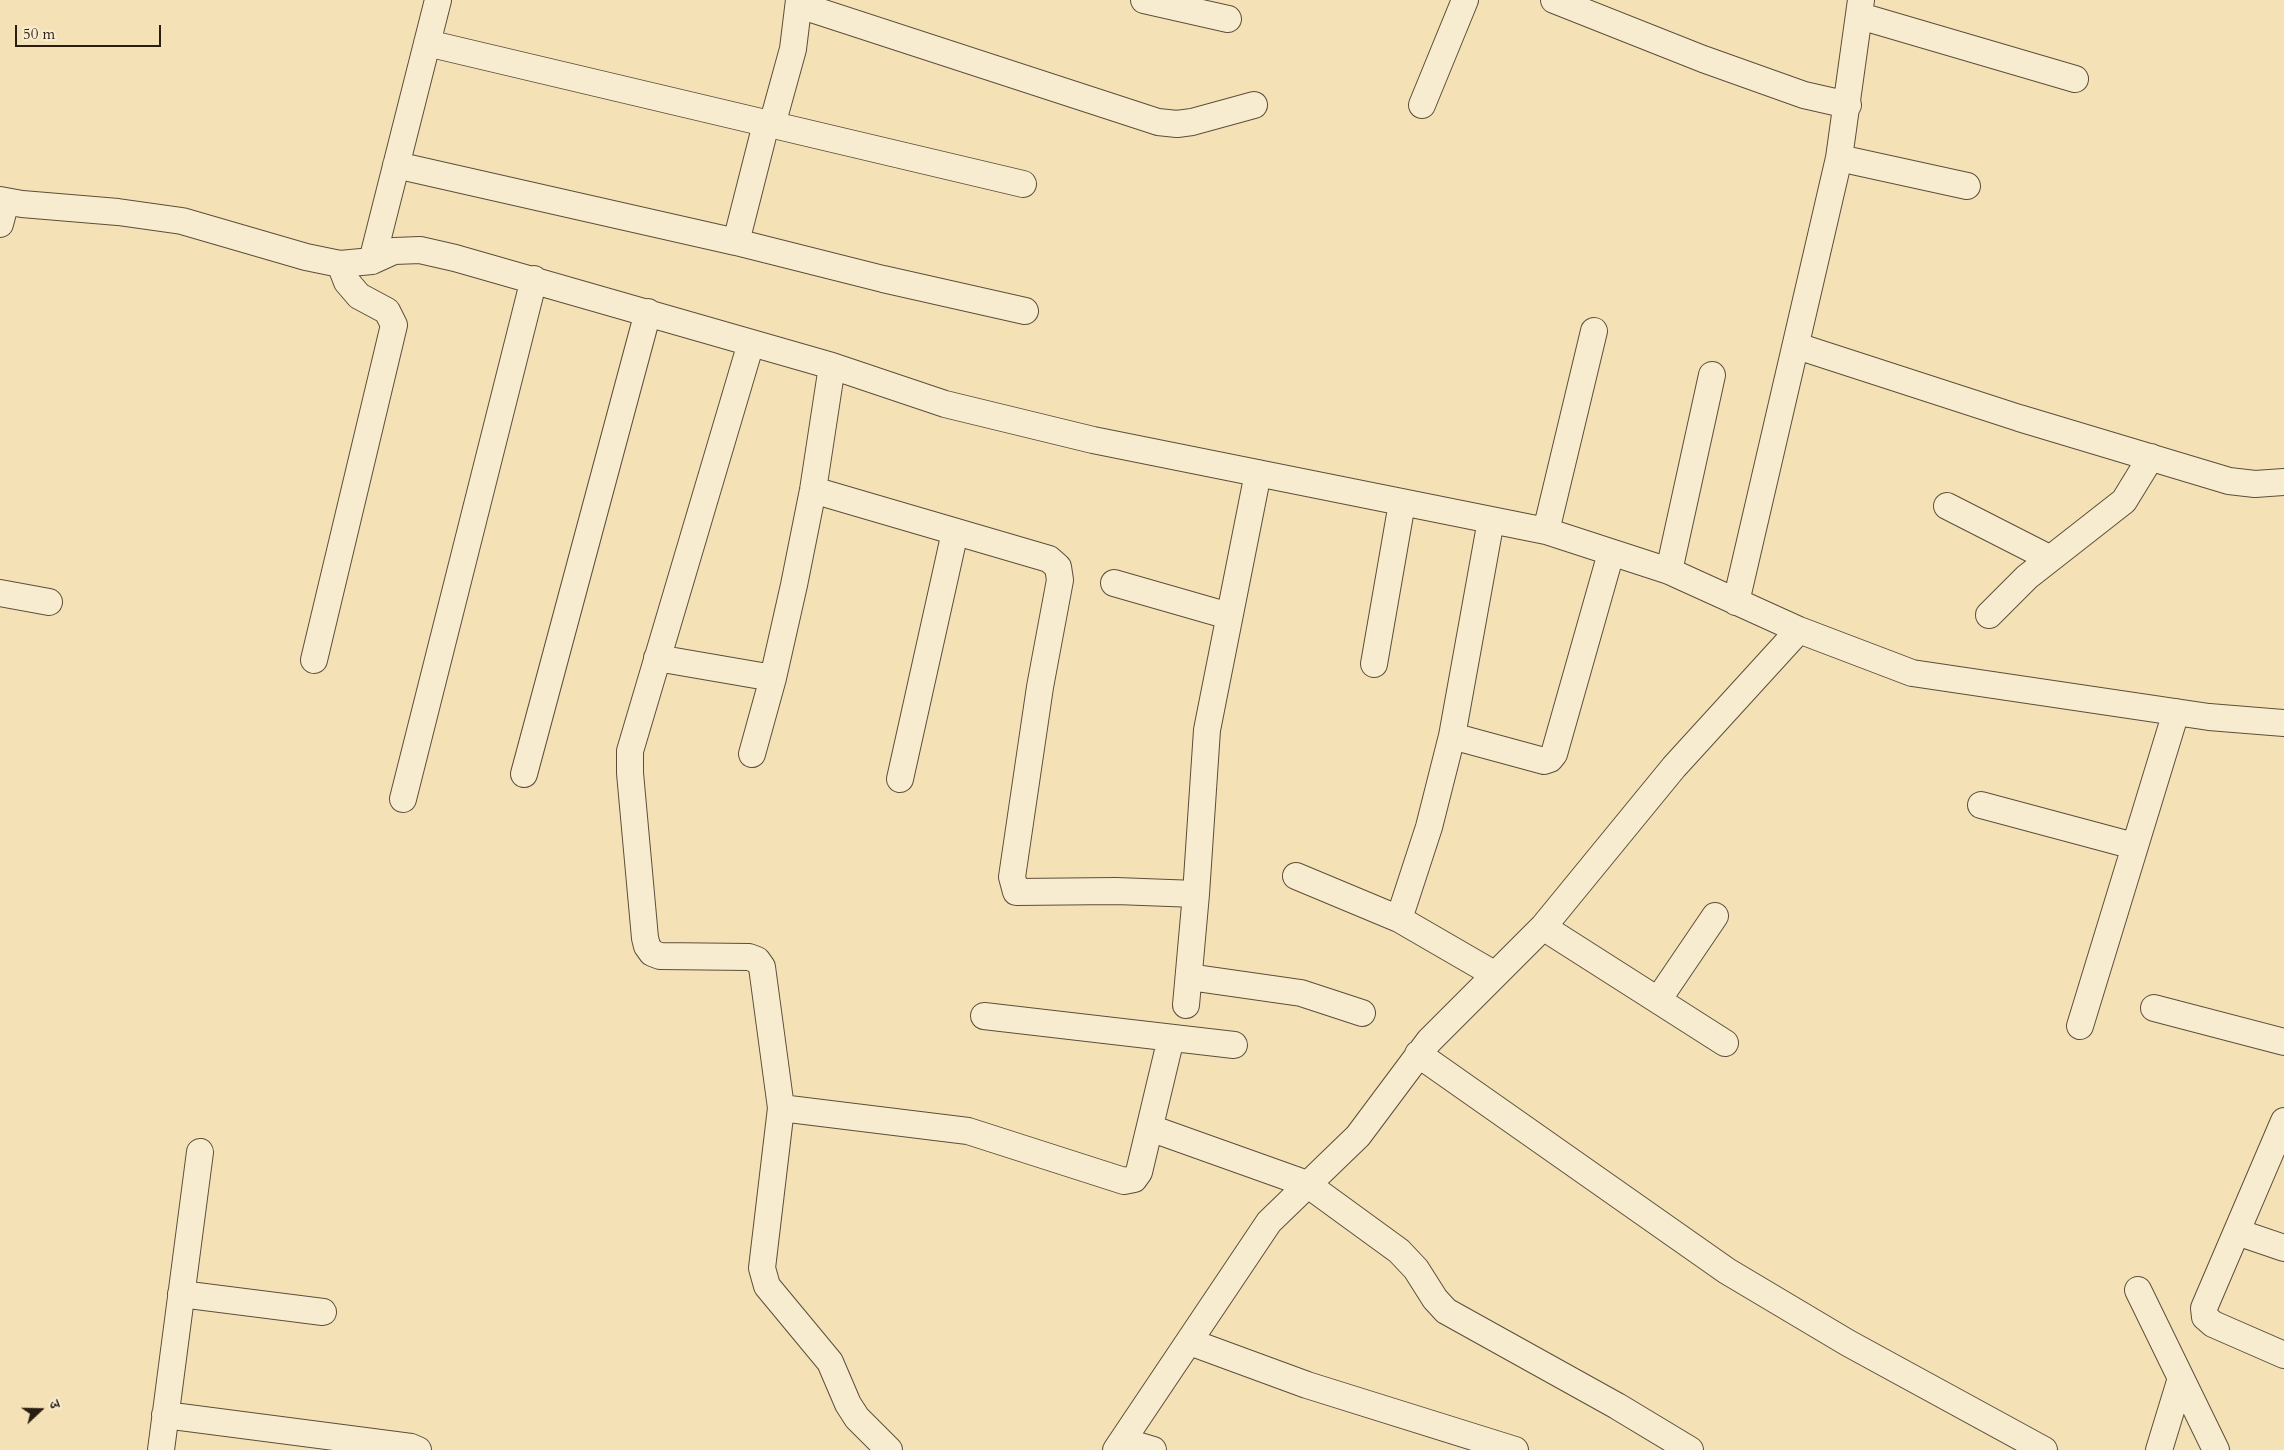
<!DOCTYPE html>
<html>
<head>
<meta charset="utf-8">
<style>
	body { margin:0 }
	#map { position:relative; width:2284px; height:1450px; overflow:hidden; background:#f4e2b6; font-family:Cardo,"Noto Serif Devanagari",serif }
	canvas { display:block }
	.north { position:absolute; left:15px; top:1385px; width:50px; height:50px; -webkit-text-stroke:4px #f8ecd0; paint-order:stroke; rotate:69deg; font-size:14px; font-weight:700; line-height:20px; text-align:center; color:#2a1d11 }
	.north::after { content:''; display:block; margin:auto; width:18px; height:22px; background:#2a1d11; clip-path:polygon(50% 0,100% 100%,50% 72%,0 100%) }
	.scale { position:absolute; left:15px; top:25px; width:146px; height:22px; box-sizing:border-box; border:2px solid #2a1d11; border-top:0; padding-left:6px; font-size:15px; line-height:18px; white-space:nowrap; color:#2a1d11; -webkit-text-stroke:4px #f8ecd0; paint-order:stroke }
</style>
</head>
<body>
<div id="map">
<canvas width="2284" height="1450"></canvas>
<div class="north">उ</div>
<div class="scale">50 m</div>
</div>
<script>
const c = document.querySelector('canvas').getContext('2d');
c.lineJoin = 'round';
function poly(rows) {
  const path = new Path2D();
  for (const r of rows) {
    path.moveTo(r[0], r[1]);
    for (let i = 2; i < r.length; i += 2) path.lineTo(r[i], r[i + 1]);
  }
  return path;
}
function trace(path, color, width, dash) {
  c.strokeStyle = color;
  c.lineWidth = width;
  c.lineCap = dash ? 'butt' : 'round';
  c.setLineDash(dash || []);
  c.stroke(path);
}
const minor = poly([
	[1144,0,1228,19],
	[1554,0,1703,59,1804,95,1848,105],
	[799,5,1158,122,1177,124,1192,122,1254,105],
	[1860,16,2075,79],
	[427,43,1023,184],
	[1422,105,1465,0],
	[772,125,793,49,799,0],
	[1839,158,1967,186],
	[396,165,736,242,883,279,1025,311],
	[0,200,22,204,118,212,182,221,306,257,340,264,372,261,394,251,420,250,455,258,832,366,945,404,1093,440,1546,531,1669,571,1799,630,1912,673,2209,717,2284,723],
	[0,224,6,201],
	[736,242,766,124],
	[372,261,438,0],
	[751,343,630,751,630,773,645,938,647,946,652,953,660,956,749,957,757,960,762,967,781,1108,762,1268,767,1286,830,1362,848,1404,857,1418,889,1450],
	[1797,346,2019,418,2229,481,2255,484,2284,482],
	[813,490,1049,559,1058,567,1060,580,1040,687,1012,877,1016,892,1116,891,1196,894],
	[1947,506,2049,558],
	[1546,531,1594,331],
	[1669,571,1712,375],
	[1114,583,1229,616],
	[0,593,49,602],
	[1736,602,1839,158,1861,0],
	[1989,615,2027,577,2124,501,2151,457],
	[657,658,773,678],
	[314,660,394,325,387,311,359,296,347,282,340,264],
	[1374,664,1402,503],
	[1452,736,1544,761,1550,759,1554,754,1611,553],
	[752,754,773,678,794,585,813,490,832,366],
	[524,774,648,312],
	[900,779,955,532],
	[403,799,534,279],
	[1981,805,2134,846],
	[1296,876,1399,919,1494,974],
	[1399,919,1429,827,1452,736,1491,520],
	[1543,927,1725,1043],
	[1189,977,1301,993,1362,1013],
	[1658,1000,1715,916],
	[1186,1005,1196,894,1207,730,1258,473],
	[2154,1008,2284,1042],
	[984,1016,1234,1045],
	[2080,1026,2176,712],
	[1418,1054,1727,1271,1848,1343,2044,1450],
	[781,1108,968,1131,1124,1181,1134,1179,1139,1172,1171,1038],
	[2284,1121,2204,1308,2205,1317,2213,1324,2284,1355],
	[1150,1128,1307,1184,1399,1251,1416,1269,1435,1299,1446,1311,1617,1406,1690,1450],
	[2237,1232,2284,1248],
	[2138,1290,2216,1450],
	[181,1294,323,1312],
	[1190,1342,1307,1385,1515,1450],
	[165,1415,411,1447,418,1450],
	[1123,1441,1153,1450],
	[161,1450,200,1152],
	[1116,1450,1269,1222,1358,1136,1429,1041,1543,927,1674,767,1799,630],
	[2159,1450,2181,1378]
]);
trace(minor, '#5c4e3a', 28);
trace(minor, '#f8ecd0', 26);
</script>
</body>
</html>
